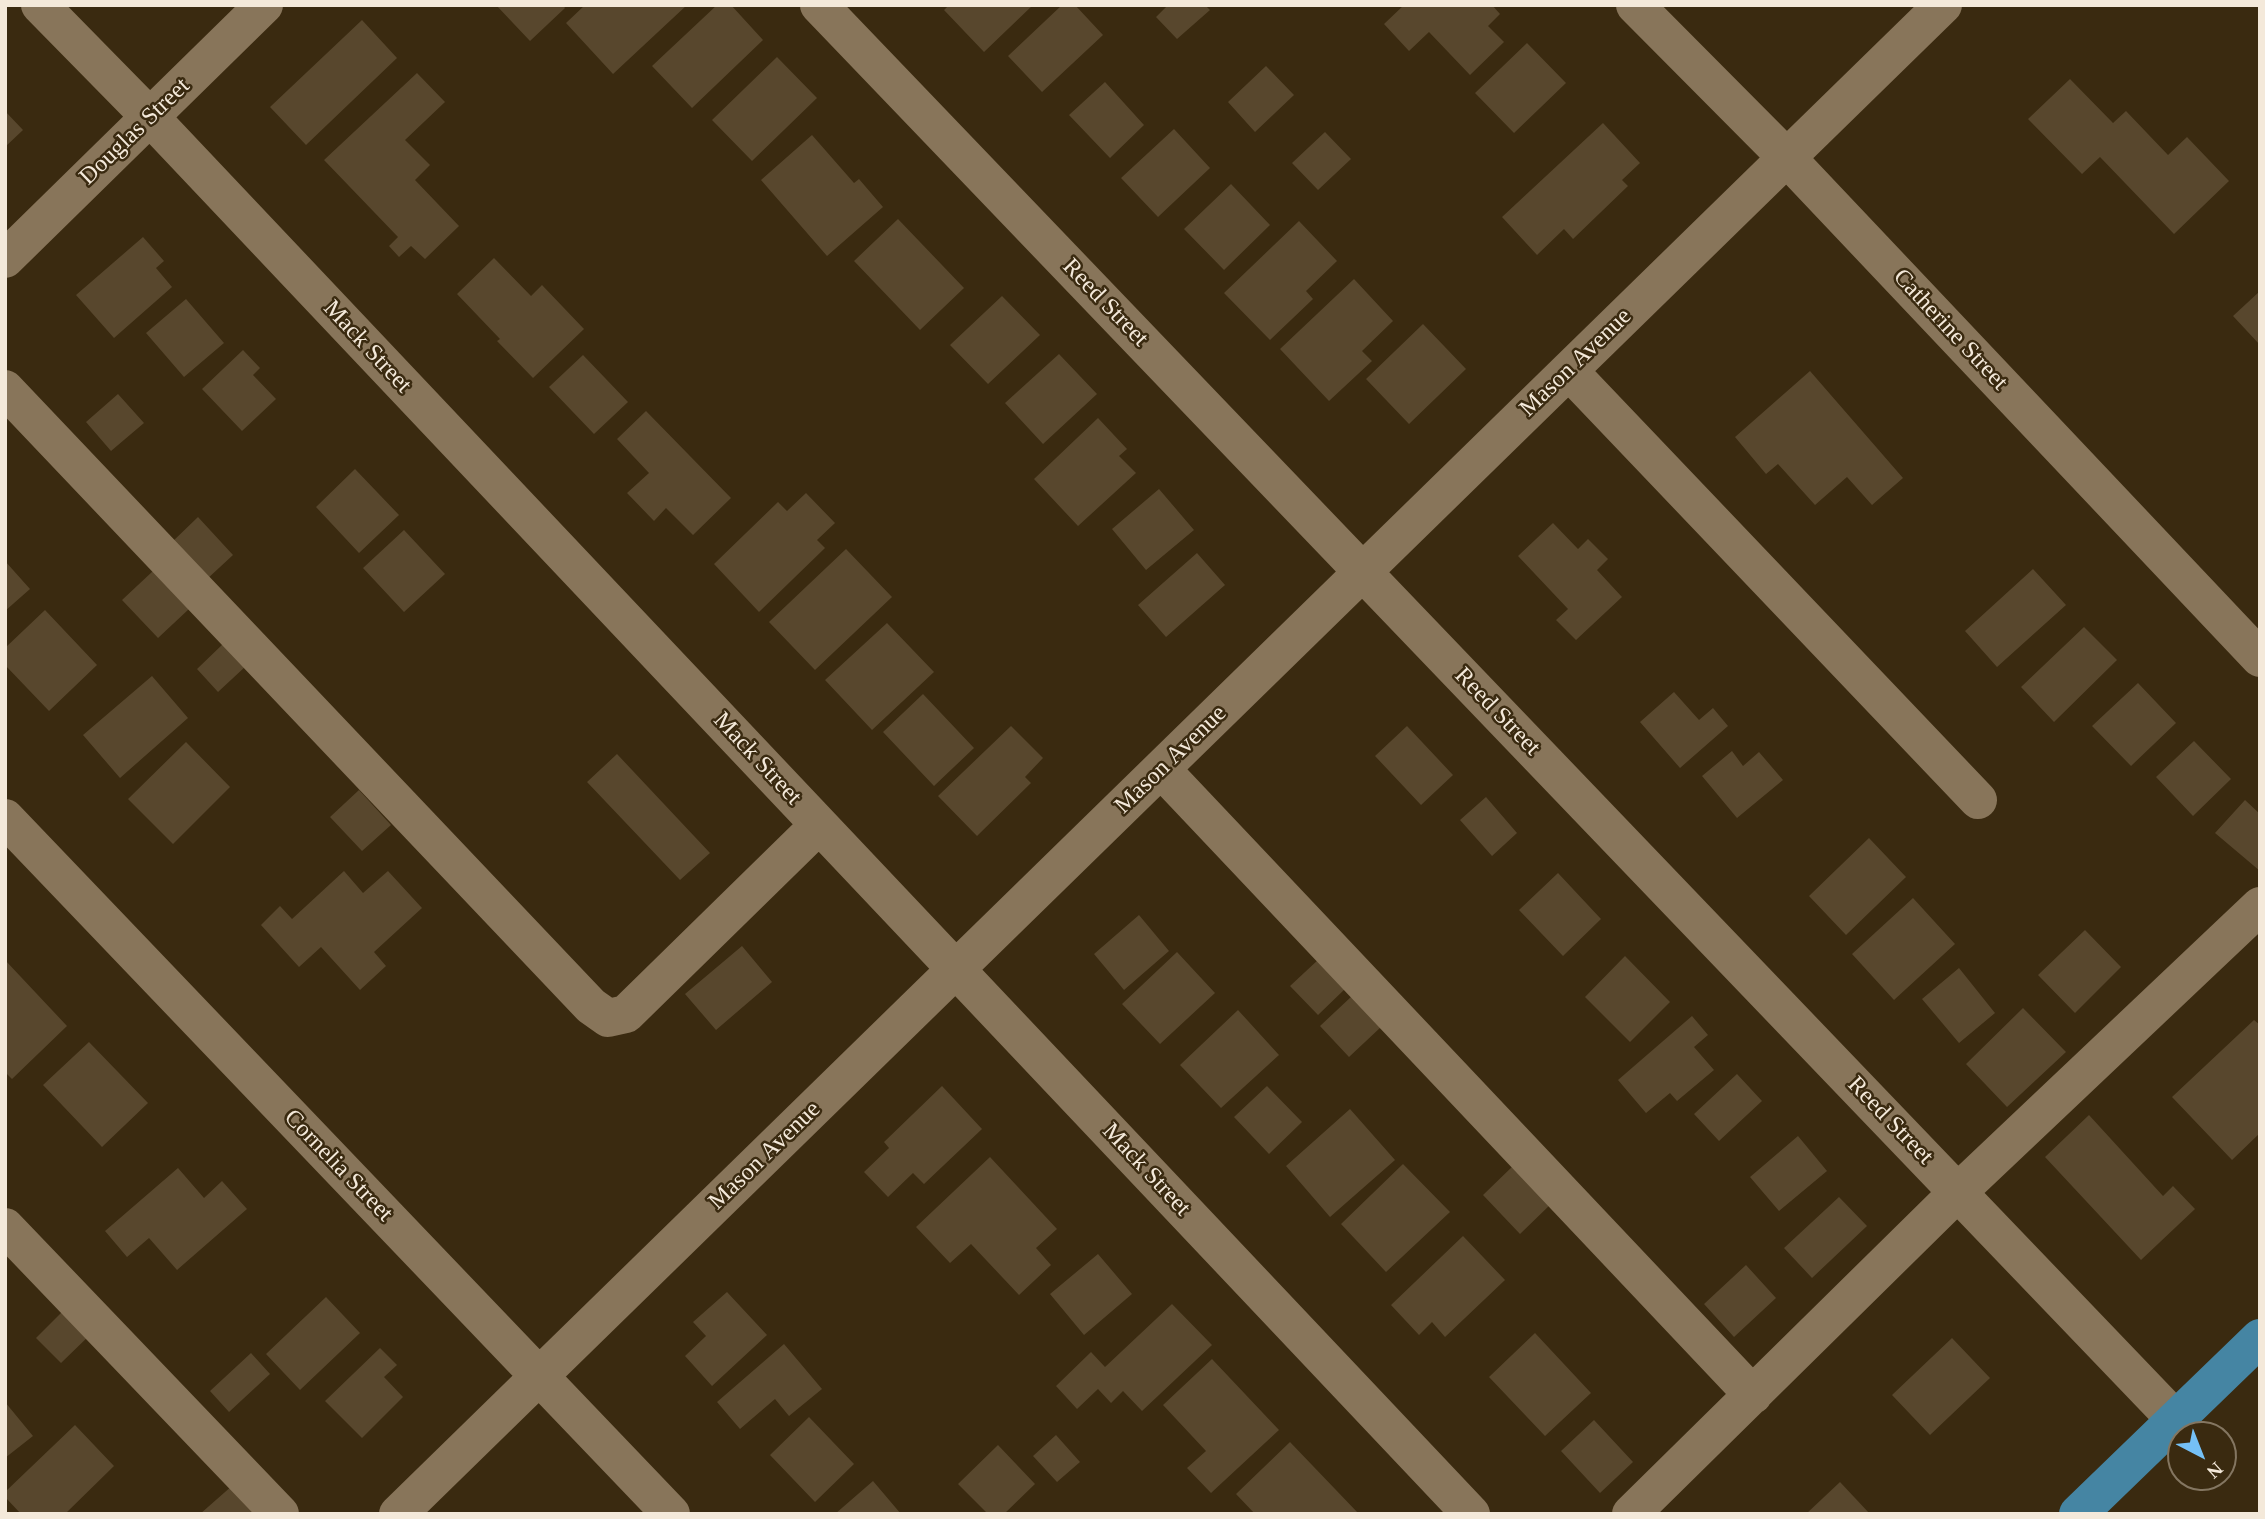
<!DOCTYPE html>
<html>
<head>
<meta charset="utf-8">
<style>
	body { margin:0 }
	#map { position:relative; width:2265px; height:1519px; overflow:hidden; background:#3a2a10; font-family:"Times New Roman",serif }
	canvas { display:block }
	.frame { position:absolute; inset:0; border:7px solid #f4e9da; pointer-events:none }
	.north { position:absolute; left:2167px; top:1421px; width:70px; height:70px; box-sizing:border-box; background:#3a2a10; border:2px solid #847661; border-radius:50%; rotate:138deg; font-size:19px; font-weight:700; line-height:28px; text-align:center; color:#f4e9da }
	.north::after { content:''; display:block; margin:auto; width:24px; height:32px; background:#75c0f6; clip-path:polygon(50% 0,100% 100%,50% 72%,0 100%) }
</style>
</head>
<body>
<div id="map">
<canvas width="2265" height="1519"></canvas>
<div class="frame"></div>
<div class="north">N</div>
</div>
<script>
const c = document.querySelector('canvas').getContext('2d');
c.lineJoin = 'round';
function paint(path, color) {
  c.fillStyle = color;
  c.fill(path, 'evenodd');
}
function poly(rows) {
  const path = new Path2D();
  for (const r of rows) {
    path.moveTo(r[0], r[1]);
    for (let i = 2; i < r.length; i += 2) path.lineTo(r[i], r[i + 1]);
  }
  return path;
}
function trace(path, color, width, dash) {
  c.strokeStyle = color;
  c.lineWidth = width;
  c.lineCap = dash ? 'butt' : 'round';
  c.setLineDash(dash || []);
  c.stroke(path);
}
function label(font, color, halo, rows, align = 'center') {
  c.font = font + ' "Times New Roman",serif';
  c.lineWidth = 5;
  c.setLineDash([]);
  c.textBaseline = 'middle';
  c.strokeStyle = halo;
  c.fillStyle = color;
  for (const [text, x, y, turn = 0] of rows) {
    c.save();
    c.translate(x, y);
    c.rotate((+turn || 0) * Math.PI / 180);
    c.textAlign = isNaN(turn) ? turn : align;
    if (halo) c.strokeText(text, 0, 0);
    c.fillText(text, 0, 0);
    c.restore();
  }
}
paint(poly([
	[496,5,563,5,565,8,530,41],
	[585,5,687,5,613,74,566,23],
	[717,5,731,5,763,40,692,108,652,66],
	[949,5,1033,5,984,52,944,10],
	[1062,5,1075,5,1103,35,1042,92,1008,56],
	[1168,5,1205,5,1210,10,1177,39,1156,17],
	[1404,5,1492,5,1500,14,1488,26,1504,42,1470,75,1429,32,1409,51,1384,24],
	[362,20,397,58,306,145,270,107],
	[1527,43,1566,83,1514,133,1475,93],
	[777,57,817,98,752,161,712,120],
	[1266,66,1294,95,1255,132,1228,102],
	[417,73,445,102,405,140,430,165,415,180,459,226,425,259,411,246,399,257,389,246,398,237,324,160],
	[2070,79,2113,123,2126,111,2168,155,2187,137,2229,181,2174,234,2100,157,2082,174,2028,119],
	[1105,82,1144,125,1110,158,1069,115],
	[5,111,23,130,5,147],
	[1603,123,1640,163,1622,180,1628,186,1573,239,1564,229,1537,255,1502,217],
	[1174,129,1210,168,1158,217,1121,178],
	[1325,132,1351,159,1318,190,1292,163],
	[812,135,854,183,859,179,883,207,827,256,761,180],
	[1231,184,1270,225,1224,270,1184,229],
	[898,219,964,288,920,330,854,261],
	[1299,221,1337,261,1306,291,1313,299,1270,340,1224,293],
	[143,237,164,261,156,268,172,287,114,338,76,295],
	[494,258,531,296,542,285,584,329,533,378,497,341,500,339,457,294],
	[1354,279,1393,321,1362,351,1372,361,1329,401,1280,349],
	[2260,291,2260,345,2233,316],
	[1002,296,1040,335,988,384,950,345],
	[186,299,224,343,184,377,146,333],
	[1423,324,1466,369,1409,424,1366,379],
	[243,350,260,368,253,375,276,399,242,431,202,389],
	[1059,354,1097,394,1043,444,1005,403],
	[583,355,628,402,594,434,549,387],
	[1810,371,1903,478,1872,505,1847,477,1815,505,1778,464,1766,474,1735,437],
	[118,394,144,423,111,451,86,422],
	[646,411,731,498,693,535,666,508,654,521,627,493,649,473,617,439],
	[1098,418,1127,449,1119,456,1136,473,1078,526,1034,479],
	[355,469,399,515,359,553,316,507],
	[1159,489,1194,530,1146,570,1112,529],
	[806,493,835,523,817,540,825,548,759,612,714,564,778,502,787,511],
	[198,517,233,555,206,580,171,543],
	[1553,523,1578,549,1588,539,1608,559,1597,570,1622,597,1576,640,1556,620,1568,609,1518,556],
	[404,530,445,574,404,612,363,568],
	[846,549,892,597,815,670,769,622],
	[1197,553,1225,585,1166,637,1138,605],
	[5,561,30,589,5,611],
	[2033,569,2066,605,1997,667,1965,631],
	[153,571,189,609,158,638,122,600],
	[45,610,97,665,49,711,5,665,5,648],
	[887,623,934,672,872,730,825,680],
	[2084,627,2117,660,2054,722,2021,687],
	[224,643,246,666,218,692,197,669],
	[152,676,188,718,120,778,83,735],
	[2138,683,2176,723,2131,766,2092,726],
	[1674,692,1699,720,1713,708,1728,726,1680,768,1640,722],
	[923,694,974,748,934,786,883,732],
	[1011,726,1043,758,1025,777,1031,783,977,836,938,796],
	[1407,726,1453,775,1421,805,1375,756],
	[2194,741,2231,779,2193,816,2156,777],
	[186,742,230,787,173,844,128,799],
	[1732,751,1743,766,1759,752,1783,780,1737,818,1702,776],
	[617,754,710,853,680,880,587,782],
	[359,790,391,825,362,851,330,817],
	[1486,797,1517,833,1492,856,1460,820],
	[2245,800,2260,814,2260,871,2215,833],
	[1869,838,1906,877,1846,935,1809,896],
	[344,871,363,893,388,871,422,908,374,952,386,966,360,990,321,947,299,967,261,925,280,906,292,919],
	[1558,873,1601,919,1563,956,1519,910],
	[1913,898,1955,944,1894,1000,1852,954],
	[1139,915,1169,951,1124,990,1094,954],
	[2085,930,2121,967,2075,1013,2038,975],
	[742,946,772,982,716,1030,685,994],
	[1177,952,1215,993,1160,1044,1122,1004],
	[1625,956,1670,1002,1630,1042,1585,997],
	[1319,959,1346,988,1318,1015,1290,986],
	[5,960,67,1026,12,1079,5,1072],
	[1959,968,1995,1013,1959,1043,1922,999],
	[1352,996,1381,1027,1349,1057,1320,1026],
	[2023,1008,2066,1052,2007,1107,1966,1064],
	[1238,1010,1279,1055,1221,1108,1180,1065],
	[1692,1016,1708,1035,1694,1047,1714,1070,1677,1101,1670,1093,1646,1113,1618,1080],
	[2254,1020,2260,1025,2260,1133,2232,1160,2172,1097],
	[89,1042,148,1103,102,1147,43,1085],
	[1737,1074,1762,1101,1719,1141,1694,1114],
	[942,1086,982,1129,924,1184,913,1173,888,1197,864,1172,889,1148,884,1142],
	[1267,1086,1302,1122,1269,1154,1234,1117],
	[1350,1109,1395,1160,1330,1217,1286,1166],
	[2089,1115,2163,1196,2173,1186,2195,1209,2141,1260,2045,1157],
	[1798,1136,1827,1171,1779,1211,1750,1177],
	[990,1157,1057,1229,1036,1248,1051,1265,1019,1295,971,1244,950,1263,916,1227],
	[1403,1164,1450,1212,1386,1272,1341,1224],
	[1515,1164,1552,1203,1520,1234,1483,1195],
	[178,1168,204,1198,222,1181,247,1209,177,1270,149,1238,127,1257,105,1231],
	[1839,1197,1867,1226,1812,1278,1784,1248],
	[1463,1236,1505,1280,1445,1337,1432,1322,1419,1335,1391,1305],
	[1098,1254,1132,1294,1084,1335,1050,1294],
	[1746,1265,1776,1298,1734,1337,1704,1304],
	[727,1292,767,1335,712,1386,685,1356,706,1336,693,1322],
	[326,1297,360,1333,300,1390,266,1354],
	[1172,1304,1212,1345,1142,1411,1123,1391,1111,1403,1098,1389,1077,1409,1056,1386,1091,1352,1105,1367],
	[67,1307,93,1332,61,1363,36,1338],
	[1535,1333,1591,1393,1545,1436,1489,1377],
	[1952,1338,1990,1378,1930,1435,1892,1395],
	[784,1344,822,1389,789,1416,775,1399,740,1429,717,1402],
	[380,1348,397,1365,384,1377,403,1397,362,1438,325,1401],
	[251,1353,270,1374,229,1412,210,1391],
	[1212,1359,1279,1430,1211,1493,1187,1468,1206,1451,1163,1405],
	[5,1402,33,1436,5,1458],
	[809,1417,854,1464,815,1502,770,1455],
	[1594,1420,1633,1462,1600,1493,1561,1451],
	[75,1425,114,1466,65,1514,21,1514,5,1497,5,1492],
	[1056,1435,1080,1462,1057,1482,1033,1456],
	[1290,1442,1359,1514,1255,1514,1236,1494],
	[998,1445,1035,1484,1004,1514,988,1514,958,1484],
	[873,1481,901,1514,835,1514],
	[1840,1482,1870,1514,1806,1514],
	[233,1485,258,1514,200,1514]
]), '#58472d');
trace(poly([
	[40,5,150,117,1471,1514],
	[819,5,2175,1419],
	[1635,5,1787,158,2260,658],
	[5,259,264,5],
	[1569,371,1978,800],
	[5,389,591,1006,608,1018,626,1014,819,825],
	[1161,769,1753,1395],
	[5,818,671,1514],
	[5,1227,280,1514],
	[398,1514,1943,5],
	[1631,1514,1958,1192,2260,906]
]), '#88755a', 38);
trace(poly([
	[2078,1514,2260,1338]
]), '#4585a3', 38);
label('24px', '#f4e9da', '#3a2a10', [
	["Douglas Street",135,132,-44],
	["Reed Street",1105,303,46],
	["Catherine Street",1950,330,47],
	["Mack Street",367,347,47],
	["Mason Avenue",1576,363,-44],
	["Reed Street",1497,712,46],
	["Mack Street",757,759,47],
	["Mason Avenue",1171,760,-44],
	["Reed Street",1890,1121,46],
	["Mason Avenue",765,1156,-44],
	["Cornelia Street",338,1166,46],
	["Mack Street",1146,1170,47]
]);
</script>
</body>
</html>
